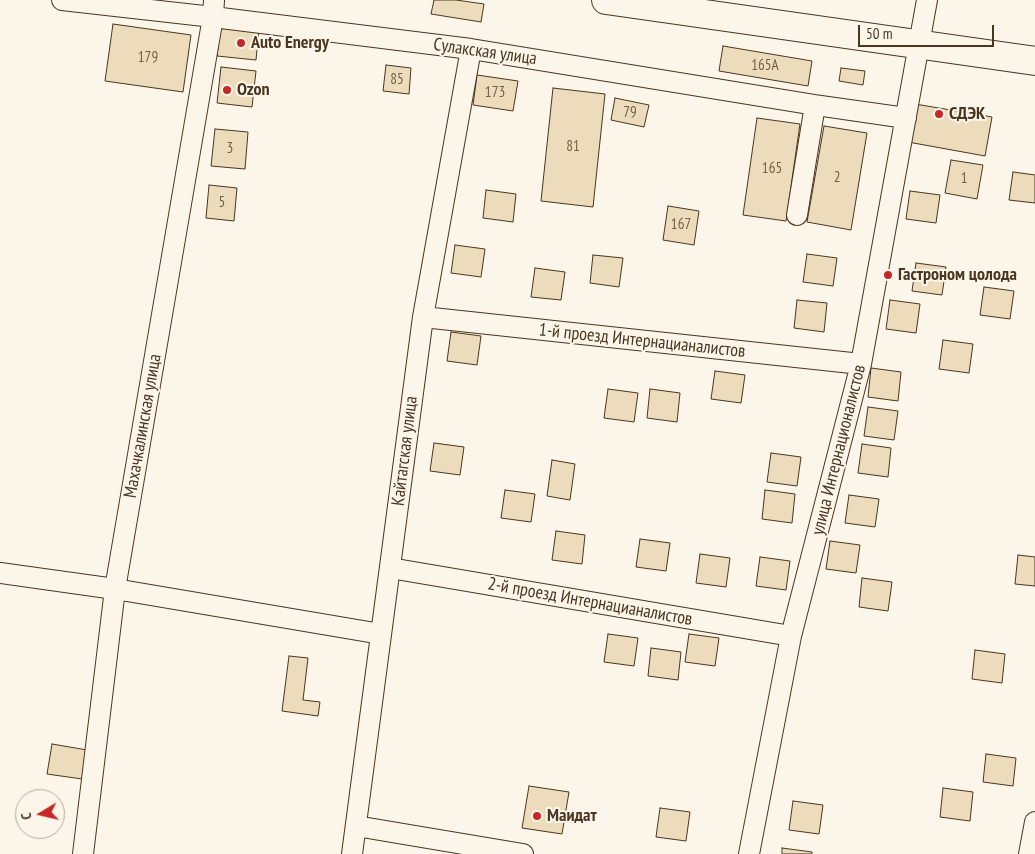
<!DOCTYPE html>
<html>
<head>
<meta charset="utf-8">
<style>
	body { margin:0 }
	#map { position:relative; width:1035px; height:854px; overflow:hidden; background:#fbf6e9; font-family:"PT Sans Narrow",sans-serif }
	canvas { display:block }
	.north { position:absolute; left:15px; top:789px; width:50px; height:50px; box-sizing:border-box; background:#fbf6e9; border:1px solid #b4a999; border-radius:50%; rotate:261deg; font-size:14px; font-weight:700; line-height:20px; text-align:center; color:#4a3520 }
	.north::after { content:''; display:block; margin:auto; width:18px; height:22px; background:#c62828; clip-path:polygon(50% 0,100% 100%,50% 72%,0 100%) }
	.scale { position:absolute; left:858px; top:25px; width:136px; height:22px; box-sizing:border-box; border:2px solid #4a3520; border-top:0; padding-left:6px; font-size:15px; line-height:18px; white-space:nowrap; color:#4a3520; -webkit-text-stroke:4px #fbf6e9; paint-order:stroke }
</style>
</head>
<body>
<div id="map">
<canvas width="1035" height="854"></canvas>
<div class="north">С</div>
<div class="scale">50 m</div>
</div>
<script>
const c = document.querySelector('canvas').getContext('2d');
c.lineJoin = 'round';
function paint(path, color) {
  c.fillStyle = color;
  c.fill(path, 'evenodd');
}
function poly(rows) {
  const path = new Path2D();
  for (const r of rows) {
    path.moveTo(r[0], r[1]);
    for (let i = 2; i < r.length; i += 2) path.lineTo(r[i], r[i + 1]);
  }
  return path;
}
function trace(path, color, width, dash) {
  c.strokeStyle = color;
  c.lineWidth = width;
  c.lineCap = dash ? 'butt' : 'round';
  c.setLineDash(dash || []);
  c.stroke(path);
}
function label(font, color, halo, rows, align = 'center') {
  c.font = font + ' "PT Sans Narrow",sans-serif';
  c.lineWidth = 4;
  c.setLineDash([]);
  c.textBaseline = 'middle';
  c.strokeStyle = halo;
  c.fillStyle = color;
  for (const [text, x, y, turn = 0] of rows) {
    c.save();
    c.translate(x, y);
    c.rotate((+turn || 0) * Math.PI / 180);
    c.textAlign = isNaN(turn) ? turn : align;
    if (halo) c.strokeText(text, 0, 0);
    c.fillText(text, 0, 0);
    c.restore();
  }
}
const building = poly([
	[434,0,456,0,484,4,481,22,431,14,434,0],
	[113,24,191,35,183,92,105,81,113,24],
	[221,25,259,30,256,60,217,56,221,25],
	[723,46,812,61,808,86,719,71,723,46],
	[386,65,411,68,409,94,383,91,386,65],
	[221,67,256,71,252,107,217,103,221,67],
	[841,68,865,71,863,85,839,81,841,68],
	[477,75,518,81,513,111,473,105,477,75],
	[553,88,605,94,593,207,541,201,553,88],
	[615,98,649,105,644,127,611,120,615,98],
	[915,104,992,117,985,156,908,142,915,104],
	[757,118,800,124,786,221,743,215,757,118],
	[824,126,867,133,851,230,807,222,824,126],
	[215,129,248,132,245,169,211,166,215,129],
	[951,160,983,165,977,199,945,193,951,160],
	[1013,172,1035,175,1035,203,1009,200,1013,172],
	[209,185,237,188,234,221,206,218,209,185],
	[486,190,516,194,513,222,483,218,486,190],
	[910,191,940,195,936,223,906,219,910,191],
	[668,206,699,211,694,245,663,240,668,206],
	[455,245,485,249,481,277,451,273,455,245],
	[807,254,837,258,833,286,803,282,807,254],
	[593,255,623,258,619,287,590,283,593,255],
	[916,263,946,267,942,295,912,291,916,263],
	[535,268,565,272,561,300,531,297,535,268],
	[984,287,1014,291,1010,319,980,315,984,287],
	[797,300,827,303,824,332,794,328,797,300],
	[890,300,920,304,916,333,886,329,890,300],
	[451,332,481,336,477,365,447,361,451,332],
	[943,340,973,344,969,373,939,369,943,340],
	[871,368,901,372,898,401,868,397,871,368],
	[715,371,745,375,741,403,711,399,715,371],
	[608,389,638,393,634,422,604,418,608,389],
	[650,389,680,393,677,422,647,418,650,389],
	[868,407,898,411,894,440,864,436,868,407],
	[434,443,464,447,460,475,430,471,434,443],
	[862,444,891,448,888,477,858,473,862,444],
	[771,453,801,457,797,486,767,482,771,453],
	[552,460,575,464,570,500,547,496,552,460],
	[505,490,535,494,531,522,501,518,505,490],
	[765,490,795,494,792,523,762,519,765,490],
	[849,495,879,499,875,527,845,523,849,495],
	[556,531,585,535,582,564,552,560,556,531],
	[640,539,670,543,666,571,636,567,640,539],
	[830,541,860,545,856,573,826,569,830,541],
	[700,554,730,558,726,587,696,583,700,554],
	[1018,555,1035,557,1035,586,1015,584,1018,555],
	[760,557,790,561,786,590,756,586,760,557],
	[862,578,892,582,888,611,859,607,862,578],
	[608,634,638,638,634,666,604,662,608,634],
	[689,634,719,638,715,666,685,662,689,634],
	[651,648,681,652,678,680,648,676,651,648],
	[975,650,1005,654,1002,683,972,679,975,650],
	[289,656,308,658,303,700,320,702,318,716,282,711,289,656],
	[52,744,87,750,82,779,47,774,52,744],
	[986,754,1016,758,1013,786,983,782,986,754],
	[529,786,569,792,562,834,522,828,529,786],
	[943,788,973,792,970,821,940,817,943,788],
	[793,801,823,805,819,834,789,830,793,801],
	[660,808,690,812,686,841,656,837,660,808],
	[782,848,812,852,812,854,782,854,782,848]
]);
paint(building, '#ecdcbc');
trace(building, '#4a3520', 1);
const minor = poly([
	[62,0,213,17,471,49,815,105,906,118],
	[797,215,815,105],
	[423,317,861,364],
	[390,568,791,636],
	[0,573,115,589,381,634],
	[356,826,523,854],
	[83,854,115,589,213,17,214,0],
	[352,854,423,317,471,49],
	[749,854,791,636,861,364,927,0],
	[1029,854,1035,822]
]);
const highway = poly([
	[606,0,1035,61]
]);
trace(minor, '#4a3520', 22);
trace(highway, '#4a3520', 30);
trace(minor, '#fbf6e9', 20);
trace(highway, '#fbf6e9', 28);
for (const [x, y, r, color] of [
	[241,43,5,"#c62828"],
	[227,90,5,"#c62828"],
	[939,114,5,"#c62828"],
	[888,275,5,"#c62828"],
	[537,816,5,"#c62828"]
]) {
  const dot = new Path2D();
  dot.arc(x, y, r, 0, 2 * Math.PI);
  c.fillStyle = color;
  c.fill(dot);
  trace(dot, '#fbf6e9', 2);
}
label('15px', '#725f47', null, [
	["179",148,58],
	["165А",765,66],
	["85",397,80],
	["173",495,93],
	["79",630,113],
	["81",573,147],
	["3",230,149],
	["165",772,169],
	["2",837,178],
	["1",964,179],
	["5",222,203],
	["167",681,225]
]);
label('bold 18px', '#4a3520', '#fbf6e9', [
	["Auto Energy",251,43],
	["Ozon",237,90],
	["СДЭК",949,114],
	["Гастроном цолода",898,275],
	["Маидат",547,816]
], 'left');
label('18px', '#4a3520', '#fbf6e9', [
	["Сулакская улица",485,52,8],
	["1-й проезд Интернацианалистов",642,341,6],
	["Махачкалинская улица",143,426,-80],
	["улица Интернационалистов",839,450,-76],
	["Кайтагская улица",405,451,-83],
	["2-й проезд Интернацианалистов",590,602,10]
]);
</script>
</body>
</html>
